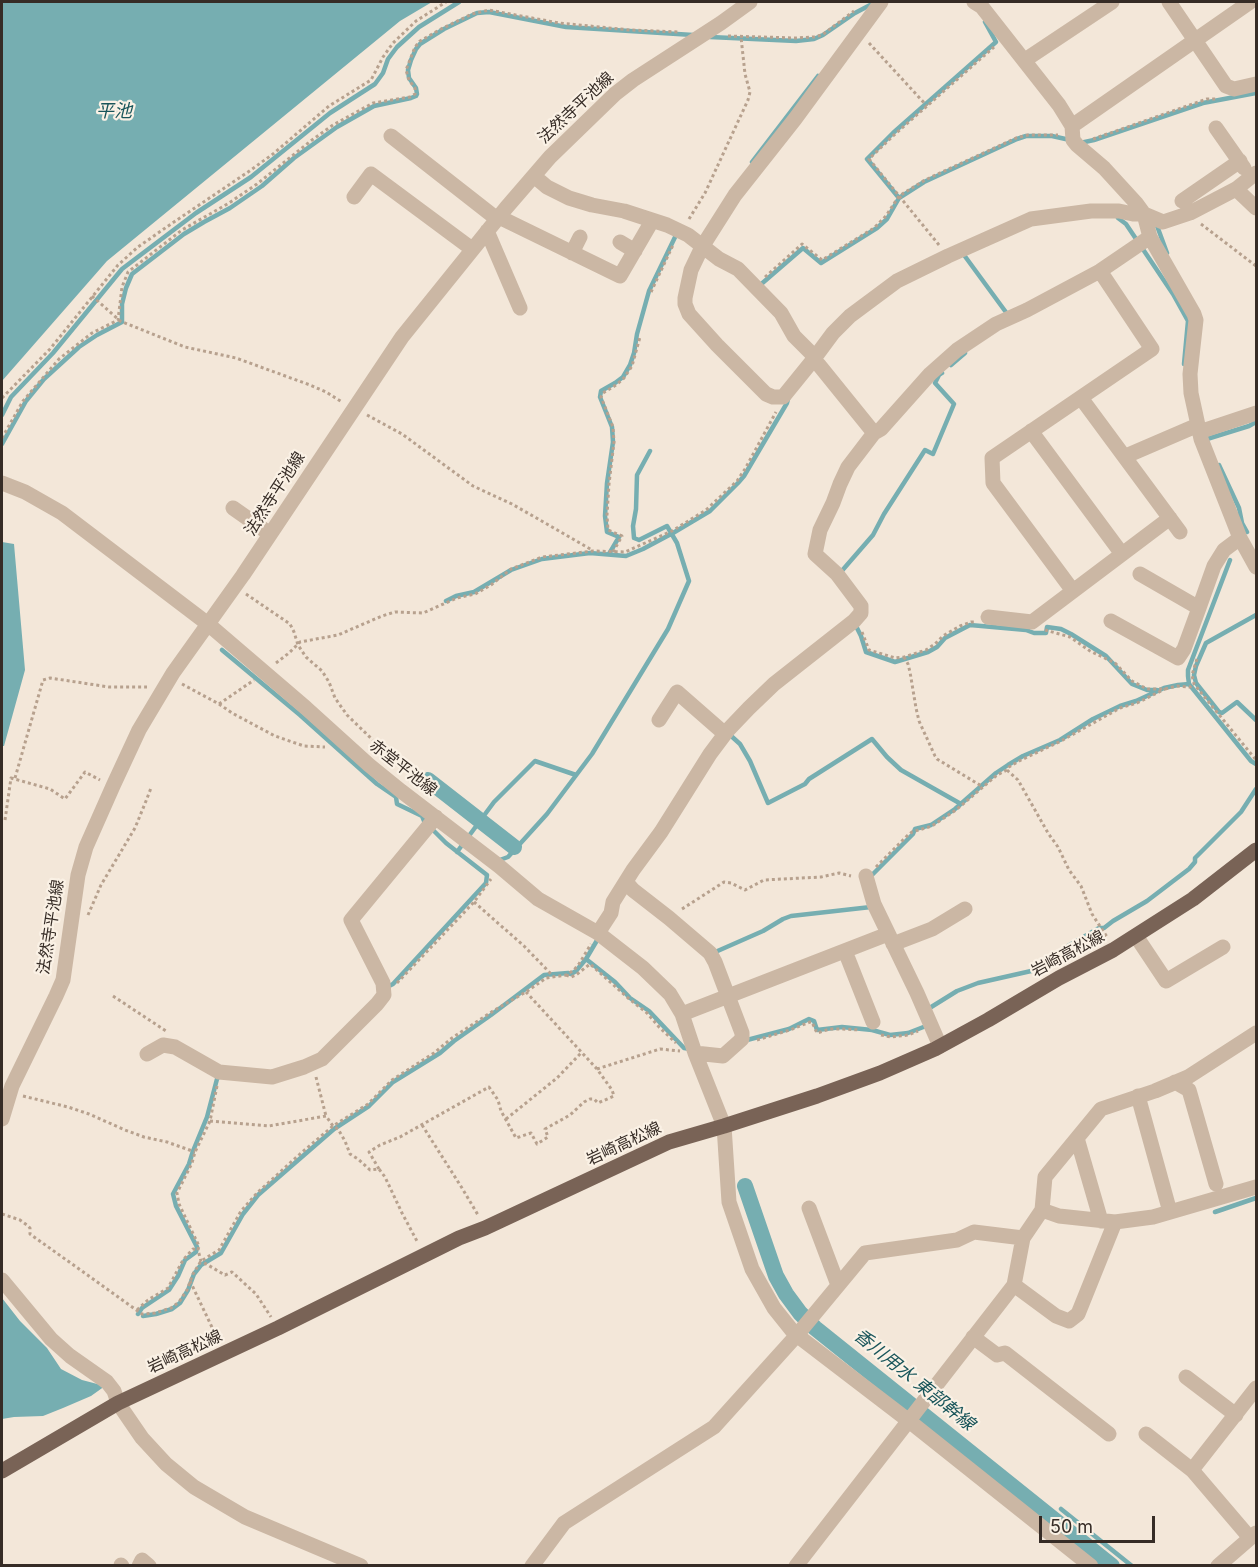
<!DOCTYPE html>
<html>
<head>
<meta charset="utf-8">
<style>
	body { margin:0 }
	#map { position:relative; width:1258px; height:1567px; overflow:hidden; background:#f3e7d9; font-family:Inter,sans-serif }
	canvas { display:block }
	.frame { position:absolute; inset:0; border:3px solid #362c26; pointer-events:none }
	.scale { position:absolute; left:1039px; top:1516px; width:116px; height:27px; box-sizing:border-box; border:3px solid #362c26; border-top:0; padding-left:8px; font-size:18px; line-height:21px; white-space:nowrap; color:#362c26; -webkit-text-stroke:4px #faf1e5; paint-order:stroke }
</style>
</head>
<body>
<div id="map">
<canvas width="1258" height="1567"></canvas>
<div class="frame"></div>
<div class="scale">50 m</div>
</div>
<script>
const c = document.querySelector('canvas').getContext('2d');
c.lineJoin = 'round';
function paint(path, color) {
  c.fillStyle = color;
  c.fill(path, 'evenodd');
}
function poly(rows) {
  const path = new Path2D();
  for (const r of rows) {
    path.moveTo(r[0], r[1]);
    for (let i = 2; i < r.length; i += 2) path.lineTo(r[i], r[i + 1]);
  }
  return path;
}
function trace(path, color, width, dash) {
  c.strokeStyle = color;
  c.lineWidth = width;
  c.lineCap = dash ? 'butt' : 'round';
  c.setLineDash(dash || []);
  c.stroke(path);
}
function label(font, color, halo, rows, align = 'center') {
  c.font = font + ' Inter,"Noto Sans JP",sans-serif';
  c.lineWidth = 4.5;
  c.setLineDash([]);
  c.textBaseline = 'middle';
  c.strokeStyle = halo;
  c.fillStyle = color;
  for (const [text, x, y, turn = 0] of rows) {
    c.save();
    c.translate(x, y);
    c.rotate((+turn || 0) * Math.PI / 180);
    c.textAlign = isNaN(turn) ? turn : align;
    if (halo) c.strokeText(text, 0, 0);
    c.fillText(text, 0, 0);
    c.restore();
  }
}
paint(poly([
	[2,2,432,2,400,21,107,261,2,381],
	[2,542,14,544,25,670,4,746,2,746],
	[2,1298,20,1321,47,1348,61,1369,82,1380,105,1386,91,1396,63,1408,43,1416,14,1417,2,1419]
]), '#76aeb1');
trace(poly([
	[710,37,796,41,814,39,823,35,855,13,872,4],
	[1080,143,1094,140,1203,103,1256,93],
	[752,162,818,76],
	[899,198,924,182,1017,139,1026,136,1052,136,1070,140],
	[1118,218,1126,224,1173,294,1188,321,1184,364],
	[1156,223,1167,253],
	[964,255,1008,315],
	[759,286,803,248,821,263,877,228,887,219,899,198,867,159,893,133,996,42,985,22],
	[951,365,965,353],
	[2,415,11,397,53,353,122,269,196,213,251,177,330,113,375,84,383,73,388,59,397,47,419,27,459,2],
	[1207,439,1249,426,1256,422],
	[2,444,26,401,44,379,79,347,97,335,122,322,122,304,126,288,132,274,184,234,204,222,230,208,262,186,294,158,337,127,374,106,411,98,416,96,417,94,416,88,409,78,408,70,411,60,416,49,420,44,444,29,477,13,489,12,566,27,693,35],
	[1219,465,1239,508,1242,523,1247,532],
	[609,554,619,537,607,532,605,516,607,483,613,442,612,427,600,397,601,391,615,383,623,377,630,365,634,353,637,334,649,291,677,233],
	[1230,560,1188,670,1188,676,1189,684,1251,761,1256,764],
	[841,574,840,573,873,535,884,514,925,450,933,454,954,404,935,383,939,375,942,373],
	[446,601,456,596,474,592,511,570,542,559,590,553,626,556,643,549,673,533,710,511,738,483,744,476,787,403,788,399],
	[1256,615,1206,643,1196,666,1194,675,1196,683,1219,712,1222,713,1237,702,1256,720],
	[855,624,861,636,866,652,895,662,928,652,937,647,945,638,970,625,1026,630,1034,633,1046,633,1047,627,1061,629,1071,634,1106,656,1132,684,1147,690,1157,690],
	[222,650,300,715,377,784,396,797,397,804,422,816,424,821,446,843,487,875,486,883,393,984,385,988],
	[729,734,740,744,750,761,768,803,805,784,809,779,872,739,887,757,901,770,961,804],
	[457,852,494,802,535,761,576,775],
	[497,861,508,857,547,814,592,754,668,629,689,581,677,543,667,526,639,540,634,538,633,526,636,509,637,475,650,451],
	[869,878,913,834,915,829,931,825,955,809,996,773,1008,765,1023,756,1060,740,1093,719,1120,706,1136,701,1164,688,1178,685,1189,684],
	[713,953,763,931,783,919,791,916,871,907,870,905],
	[586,959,615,982,630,998,649,1011,684,1048,690,1049],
	[928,1011,928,1009,957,991,978,983,1040,969,1068,946,1099,928,1104,928,1113,921,1147,901,1189,869,1195,862,1195,858,1241,812,1256,789],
	[743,1040,747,1040,789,1029,809,1019,814,1021,817,1030,842,1027,872,1030,890,1035,908,1033,926,1026,926,1023],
	[1215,1212,1256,1198],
	[138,1314,142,1308,169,1290,178,1276,185,1260,196,1252,197,1247,176,1206,173,1194,189,1164,193,1151,207,1117,217,1079,220,1075],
	[143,1316,156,1314,172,1309,180,1303,188,1290,194,1274,201,1265,221,1253,243,1214,258,1195,334,1129,369,1106,393,1082,440,1053,454,1041,491,1015,544,975,568,973,571,974,576,971,586,959,599,937],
	[1061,1509,1132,1566]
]), '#76aeb1', 4.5);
trace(poly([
	[428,780,514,847],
	[745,1186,776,1276,786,1294,800,1313,815,1328,1112,1566]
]), '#76aeb1', 16);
trace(poly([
	[728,36,795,38,814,37,822,35,854,11],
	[869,43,927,106],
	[1093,139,1207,99,1218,99],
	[689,219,705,193,748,100,750,92,745,74,741,37],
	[1201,224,1256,266],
	[939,245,869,159,894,135,994,47],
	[765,277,802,244,822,260,874,228,886,216,899,196,925,180,1016,138,1028,135,1058,135],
	[651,292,673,245],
	[92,296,120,321,185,347,236,358,310,385,326,392,342,402],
	[2,398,50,349,118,265,138,247,171,224,248,172,273,154,329,106,371,80,383,57,393,43,416,21,446,2],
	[367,415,402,434,473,486,512,504,592,550],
	[2,438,23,401,59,359,92,333,118,320,122,287,128,272,182,230,229,203,257,184,312,140,333,125,373,103,410,97,415,94,415,88,409,80,406,70,415,47,420,41,441,29,472,14,489,10,559,23,630,30,679,32],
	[613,552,622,536,608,530,607,515,609,484,614,442,613,427,601,397,603,393,616,385,624,378,632,366,640,337],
	[246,594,290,624,294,632,298,645,306,657,322,671,329,682,335,698,347,715,377,744,381,751,378,754],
	[1045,630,1070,637,1090,651,1115,663,1132,681,1147,689,1165,689,1177,686,1190,687,1194,684],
	[862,632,869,650,895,658,904,657,926,650,935,644,943,636,960,626,971,622,976,622],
	[904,657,908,664,910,672,916,708,919,721,935,756,937,759,983,787],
	[1197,659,1192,675,1194,684,1256,760],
	[276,663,289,653,300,642,338,635,382,616,395,612,423,613,457,598,475,594,491,585,511,569,542,557,593,551,625,552,672,531,706,510,737,481,745,469,776,412],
	[182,684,219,704,232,713,275,736,304,746,325,747],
	[219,704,254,680],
	[1007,770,1018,780,1048,833,1058,847,1069,870,1081,886,1092,914,1107,937],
	[15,778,43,680,50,678,109,687,147,687],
	[5,820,11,778,50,789,65,799,85,772,100,780],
	[876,867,907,836,912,832,932,826,956,810,997,775,1007,770,1009,767,1021,760,1061,741,1120,708,1137,703,1165,689],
	[474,902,524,946,553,976],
	[682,909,724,882,731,883,745,890,764,880,821,877,839,873,851,876],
	[88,915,101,885,135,828,146,801,151,788],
	[566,975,571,977,576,975,590,964,628,998,647,1013,659,1027,676,1043],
	[397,983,474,902,491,879],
	[113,996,166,1031],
	[881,1035,891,1037,908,1035,918,1031],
	[757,1040,790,1030,810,1022,812,1022,817,1033,830,1029,843,1029,860,1030],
	[597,1069,660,1049,680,1051],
	[316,1077,326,1116],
	[217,1086,210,1121,195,1152,192,1163,177,1193,179,1204,199,1246,198,1250,201,1261,225,1275,232,1272,256,1294,271,1317],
	[23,1096,68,1107,89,1114,125,1130,144,1137,167,1142,195,1152],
	[506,1119,557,1078,581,1053],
	[210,1121,269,1126,326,1116,333,1126,338,1129,345,1141,350,1154,358,1159,370,1170,379,1169,385,1177,402,1213,418,1243],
	[422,1125,462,1188,478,1215],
	[379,1169,369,1152,380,1145,400,1137,489,1087,498,1100,501,1111,516,1138,531,1133,537,1144,548,1137,545,1129,570,1115,584,1102,590,1099,594,1099,598,1103,614,1096,612,1090,597,1069,526,992],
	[2,1214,20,1220,27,1225,30,1228,30,1234,142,1314,155,1313,171,1308,179,1302,187,1290,193,1274,201,1261,219,1250,241,1211,257,1193,300,1154,333,1126,368,1104,392,1080,434,1053,452,1038,493,1011,526,992,546,978,566,975,574,970,579,964,591,944],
	[190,1281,219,1342],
	[137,1310,148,1300,168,1288,183,1260,193,1249,198,1250]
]), '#b7a18e', 3, [3, 3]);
trace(poly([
	[974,2,982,7,1059,105,1072,126,1073,140,1077,145,1104,168,1136,203,1144,214,1150,237,1194,314,1196,320,1190,374,1191,393,1201,439,1240,538,1256,567],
	[1169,2,1226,86,1234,89,1256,84],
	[1025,60,1112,2],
	[1072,126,1250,2],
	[1216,128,1244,168],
	[391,136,497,219],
	[534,176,547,187,569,198,592,205,624,211,667,225,688,235,719,259,738,269,781,313,794,336,812,354,813,360,833,333,850,316,897,281,948,256,1031,219,1091,211,1119,211,1133,214,1144,214,1163,222,1190,213,1236,189,1256,173],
	[1236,189,1256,208],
	[354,197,371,174,472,249],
	[1182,201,1240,161],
	[499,217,620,276,652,221],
	[487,231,520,308],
	[620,242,635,251],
	[572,253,580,237],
	[1081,398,1180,532],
	[1031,431,1122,554],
	[1199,432,1256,413],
	[874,433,819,365,813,360,783,397,773,397,766,394,717,345,689,314,685,304,685,298,691,270,702,247,735,195,795,119,881,2],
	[1126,456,1198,425],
	[2,483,25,492,62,513,208,624,306,708,369,765,401,791,499,866,538,899,598,933,643,968,670,994,682,1014,695,1053,724,1126,729,1202,752,1269,774,1308,794,1333,909,1421,1091,1566],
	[233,508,270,534],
	[1140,574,1199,608],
	[1073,591,993,483,992,458,1152,349,1100,271],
	[988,617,1032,622,1170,518],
	[1111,621,1178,658,1184,649,1199,608,1214,566,1224,550,1240,538],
	[659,720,677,692,725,734],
	[866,876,874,904,917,993,940,1046],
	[626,882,633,890,669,918,710,953,715,962,742,1033,742,1039,723,1056,695,1053],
	[598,933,611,913,613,902,633,870,661,832,710,754,728,730,749,708,774,684,854,621,861,613,861,606,837,574,815,554,820,530,833,503,840,484,848,467,874,433,881,429,930,374,957,350,996,324,1027,310,1100,271,1150,237],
	[1136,936,1166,981,1223,947],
	[893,944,932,929,965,909],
	[845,951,873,1022],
	[682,1014,888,934],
	[147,1054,163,1045,175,1047,219,1072,272,1077,304,1067,322,1059,377,1004,384,995,383,983,351,920,436,817],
	[1175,1082,1189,1090,1216,1184],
	[1138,1096,1170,1212],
	[2,1119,12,1086,56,996,63,980,78,875,86,847,113,786,139,730,173,673,243,575,402,337,506,208,550,157,615,94,633,80,721,23,750,2],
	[1077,1138,1101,1221],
	[809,1208,838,1285],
	[1042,1210,1059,1216,1115,1222,1153,1217,1256,1187],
	[2,1280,51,1339,70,1356,107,1382,114,1391,118,1403,142,1438,166,1464,194,1487,245,1517,361,1566],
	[1014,1285,1056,1316,1069,1321,1078,1314,1115,1222],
	[973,1337,997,1355,1005,1353,1109,1434],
	[1186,1377,1236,1415],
	[1146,1434,1192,1470,1250,1538],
	[1192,1470,1256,1388],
	[121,1565,122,1566],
	[139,1566,142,1560,149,1566],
	[532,1566,564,1523,714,1427,797,1335,865,1253,957,1240,974,1232,1023,1238],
	[796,1566,1014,1285,1023,1238,1042,1210,1045,1177,1101,1109,1155,1091,1188,1077,1256,1033],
	[1218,1566,1256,1533]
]), '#cbb7a4', 15);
trace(poly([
	[2,1471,118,1403,278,1328,459,1238,485,1228,669,1142,724,1126,817,1096,880,1073,935,1049,988,1020,1059,978,1113,950,1193,899,1256,850]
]), '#796356', 15);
label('16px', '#362c26', '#faf1e5', [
	["法然寺平池線",576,108,-43],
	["法然寺平池線",275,494,-57],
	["赤堂平池線",403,768,38],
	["法然寺平池線",51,927,-81],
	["岩崎高松線",1068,954,-28],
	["岩崎高松線",624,1144,-25],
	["岩崎高松線",185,1352,-25]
]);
label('italic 18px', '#19555a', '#faf1e5', [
	["平池",114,112],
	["香川用水 東部幹線",914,1380,39]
]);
</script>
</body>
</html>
